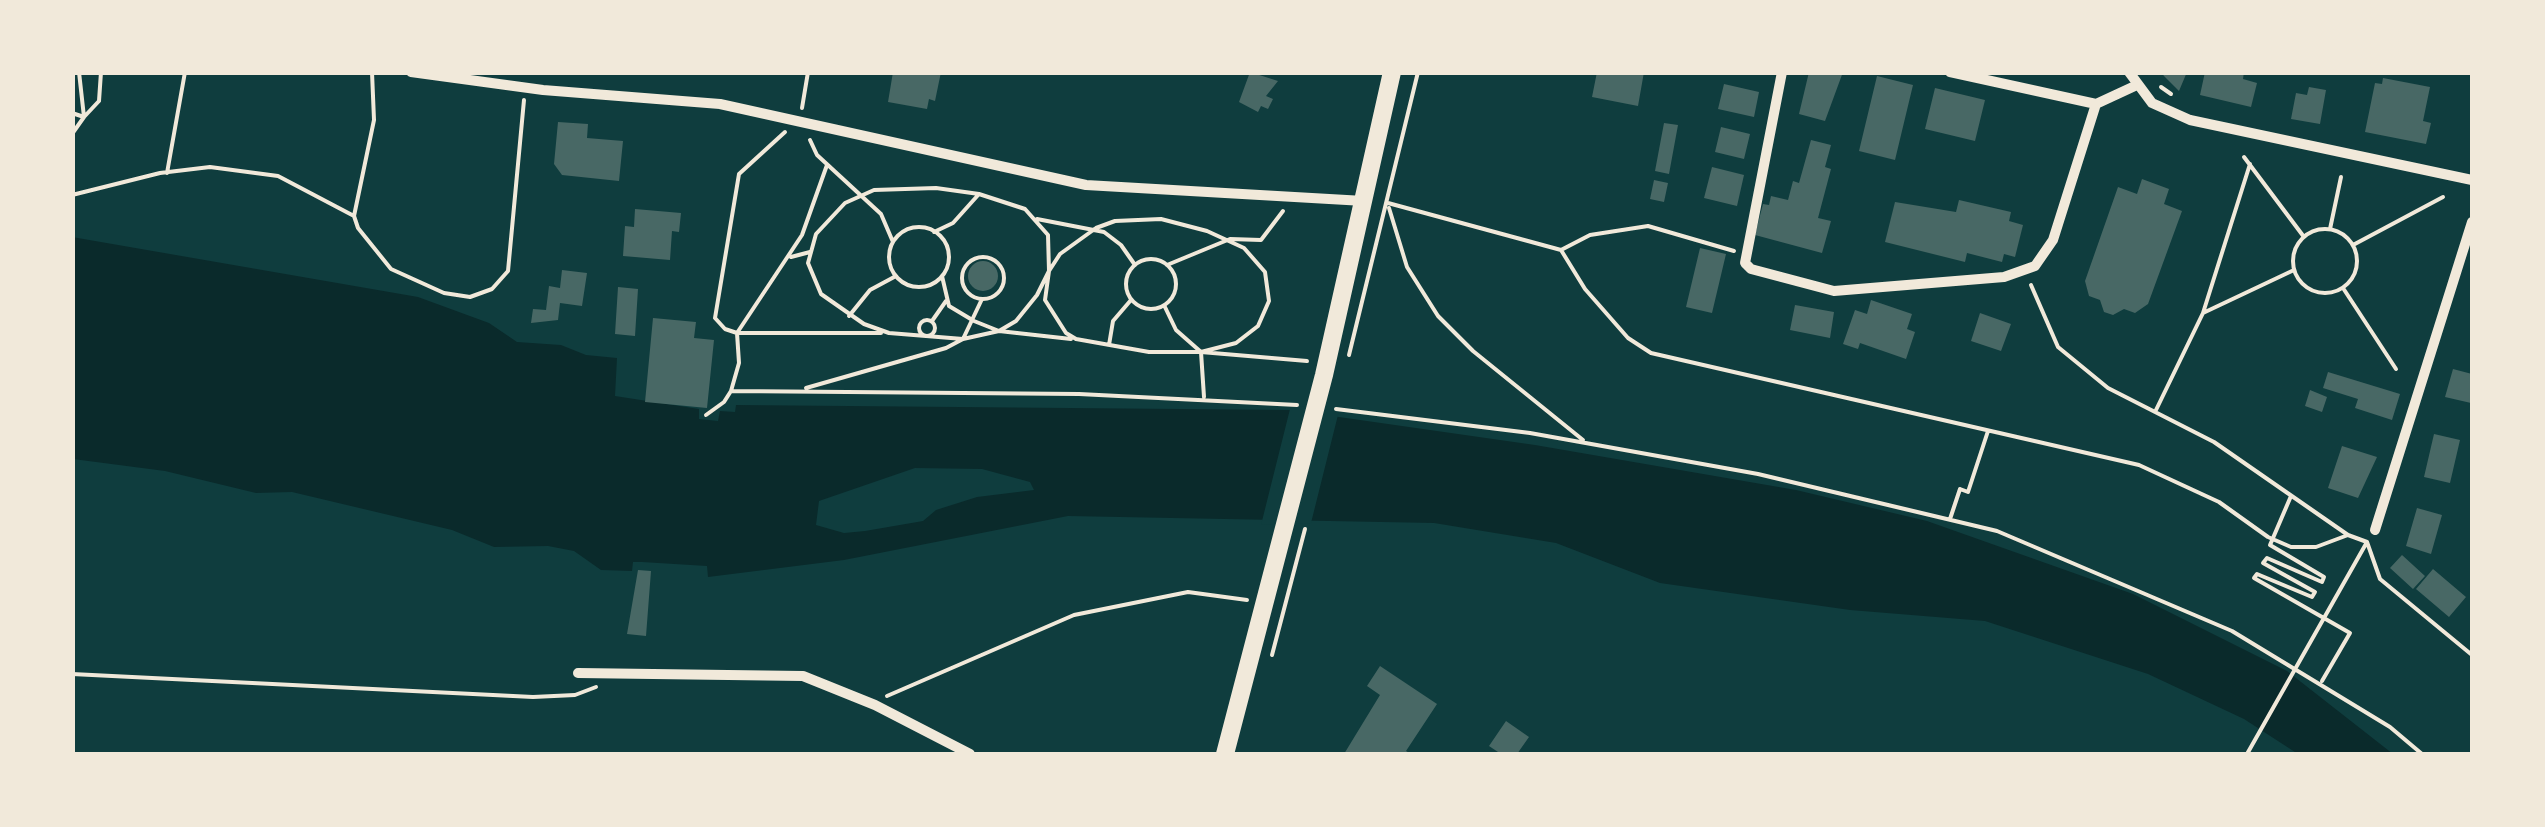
<!DOCTYPE html>
<html>
<head>
<meta charset="utf-8">
<style>
	body { margin:0 }
	#map { position:relative; width:2545px; height:827px; overflow:hidden; background:#0f3d3e; font-family:"Noto Sans",sans-serif }
	canvas { display:block }
	.frame { position:absolute; inset:0; border:75px solid #f1e9da; pointer-events:none }
</style>
</head>
<body>
<div id="map">
<canvas width="2545" height="827"></canvas>
<div class="frame"></div>
</div>
<script>
const c = document.querySelector('canvas').getContext('2d');
c.lineJoin = 'round';
function paint(path, color) {
  c.fillStyle = color;
  c.fill(path, 'evenodd');
}
function poly(rows) {
  const path = new Path2D();
  for (const r of rows) {
    if (r.length === 3) {
      path.moveTo(r[0] + r[2], r[1]);
      path.arc(r[0], r[1], r[2], 0, 2 * Math.PI);
      continue;
    }
    path.moveTo(r[0], r[1]);
    for (let i = 2; i < r.length; i += 2) path.lineTo(r[i], r[i + 1]);
  }
  return path;
}
function trace(path, color, width, dash) {
  c.strokeStyle = color;
  c.lineWidth = width;
  c.lineCap = dash ? 'butt' : 'round';
  c.setLineDash(dash || []);
  c.stroke(path);
}
paint(poly([
	[72,237,418,297,489,323,517,342,561,345,586,355,617,358,615,396,699,409,699,419,718,421,720,411,735,412,736,405,1290,410,1535,445,1796,490,1927,521,2133,594,2287,671,2393,754,2298,754,2244,719,2148,674,1985,621,1850,610,1660,583,1556,543,1434,523,1068,516,844,560,708,577,707,566,642,562,633,562,632,571,601,570,574,551,548,546,494,547,452,530,292,492,256,493,165,471,73,459],
	[915,468,982,469,1030,482,1034,490,977,497,936,510,923,521,865,531,844,533,816,525,819,501]
]), '#0a2a2b');
paint(poly([
	[1291,405,1339,411,1311,523,1261,525]
]), '#0f3d3e');
paint(poly([
	[893,72,941,72,935,101,929,99,927,109,888,102],
	[1250,72,1278,81,1266,96,1273,99,1268,109,1261,106,1258,112,1239,102],
	[1597,72,1644,72,1638,106,1592,97],
	[1809,72,1843,72,1825,121,1799,114],
	[2161,72,2187,72,2179,91,2164,76],
	[2205,72,2244,72,2243,79,2257,83,2251,107,2200,95],
	[1877,76,1913,85,1895,160,1859,151],
	[2383,78,2430,87,2423,121,2431,123,2426,144,2365,132,2375,83,2382,84],
	[1724,84,1759,92,1754,117,1718,109],
	[2309,87,2326,90,2320,124,2291,119,2296,93,2307,95],
	[1935,88,1985,100,1975,141,1925,129],
	[558,122,588,124,587,138,623,141,619,181,562,175,554,164],
	[1664,123,1678,125,1669,174,1655,171],
	[1721,127,1750,134,1744,159,1715,152],
	[1811,140,1831,145,1825,167,1831,169,1818,218,1831,221,1822,253,1755,235,1763,204,1769,205,1771,196,1788,200,1793,181,1799,183],
	[1712,167,1744,175,1737,206,1704,198],
	[2142,179,2169,189,2164,204,2182,211,2148,304,2135,313,2124,309,2113,315,2104,312,2100,300,2089,296,2085,281,2118,187,2137,194],
	[1654,180,1668,183,1664,202,1650,199],
	[1959,200,2011,212,2009,221,2023,225,2015,257,2004,254,2002,262,1967,253,1965,262,1885,242,1895,202,1956,212],
	[635,209,681,213,679,232,672,231,670,260,623,256,625,226,634,227],
	[1700,248,1726,254,1712,313,1686,307],
	[983,276,15],
	[562,270,587,273,582,306,560,303,558,320,531,323,533,309,546,310,549,286,560,288],
	[618,287,638,289,635,336,615,334],
	[1871,300,1912,314,1907,329,1915,332,1906,359,1860,343,1858,349,1843,344,1855,310,1867,314],
	[1795,305,1834,312,1830,338,1790,330],
	[1980,313,2011,324,2001,351,1971,341],
	[653,318,696,322,694,338,714,340,707,408,645,402],
	[2453,369,2472,374,2471,403,2445,397],
	[2328,372,2400,394,2392,420,2355,408,2358,399,2323,388],
	[2310,390,2327,397,2322,412,2305,406],
	[2434,434,2460,440,2450,483,2424,477],
	[2342,446,2377,457,2358,498,2328,488],
	[2417,508,2442,515,2431,554,2406,546],
	[2402,555,2425,576,2413,589,2390,568],
	[2433,569,2466,597,2449,617,2416,589],
	[638,570,651,571,646,636,627,634],
	[1380,666,1437,704,1406,751,1411,754,1344,754,1380,695,1367,686],
	[1506,721,1529,737,1517,754,1501,754,1489,746]
]), '#486865');
trace(poly([
	[372,72,374,120,354,216,358,228,391,269,444,293,470,297,492,289,508,271,524,100],
	[2161,87,2171,94],
	[802,108,808,72],
	[72,113,84,117,99,101,101,72],
	[785,132,739,174,715,318,725,329,737,333,881,333],
	[72,134,84,117,79,72],
	[810,140,817,155,881,214,893,242],
	[2244,157,2304,237],
	[167,173,185,72],
	[72,195,160,173,210,167,278,176,354,216],
	[1388,203,1561,250,1590,235,1648,226,1734,251],
	[1389,208,1407,267,1438,316,1473,351,1583,440],
	[1037,219,1104,232,1121,245,1135,265],
	[919,257,30],
	[2325,261,32],
	[2330,229,2341,177],
	[934,232,953,223,979,194],
	[2353,245,2443,197],
	[1561,250,1585,289,1628,338,1651,353,2139,465,2219,502,2268,537,2291,547,2316,547,2348,535],
	[983,278,21],
	[791,257,810,252],
	[1151,284,25],
	[1167,265,1230,239,1261,240,1283,211],
	[1049,271,1045,300,1066,333,1076,339,1149,352,1201,352,1236,343,1258,326,1269,301,1265,272,1244,248,1207,231,1161,219,1115,221,1096,228,1060,254,1049,271,1037,295,1016,321,999,331,963,339,889,333,864,324,821,294,808,263,816,234,845,203,874,190,936,188,979,194,1025,209,1048,235,1049,271],
	[942,276,949,306,974,321,999,331,1071,339],
	[2031,285,2058,347,2108,388,2214,442,2348,535,2367,542],
	[2343,288,2396,369],
	[1164,305,1176,330,1201,352,1307,361],
	[2203,313,2250,164],
	[849,316,870,290,896,276],
	[927,328,8],
	[932,321,946,301],
	[1109,345,1113,321,1131,300],
	[1201,352,1204,397],
	[1349,355,1418,72],
	[806,388,946,348,963,339,982,299],
	[731,391,739,363,737,333,802,235,827,165],
	[1336,409,1530,433,1758,474,1997,531,2232,631,2390,727,2422,754],
	[2156,410,2203,313,2294,270],
	[706,415,724,402,731,391,1079,394,1297,405],
	[2291,496,2270,545,2324,577,2322,582,2267,558,2263,563,2315,592,2312,597,2257,574,2254,578,2350,633,2322,681],
	[1950,519,1960,489,1968,492,1988,431],
	[2367,542,2380,579,2472,655],
	[1272,655,1305,529],
	[72,674,533,697,575,695,596,687],
	[887,696,1074,615,1188,592,1247,600],
	[72,754,74,754],
	[2247,754,2367,542]
]), '#f1e9da', 4);
trace(poly([
	[411,72,543,90,720,104,1086,185,1364,201],
	[1782,72,1745,263,1751,269,1834,291,2004,277,2035,266,2053,240,2096,104],
	[1950,72,2096,104,2137,85],
	[2129,72,2152,103,2190,120,2472,180],
	[2375,530,2472,222],
	[578,673,803,676,875,705,970,754]
]), '#f1e9da', 10);
trace(poly([
	[1225,754,1324,375,1392,72]
]), '#f1e9da', 18);
</script>
</body>
</html>
